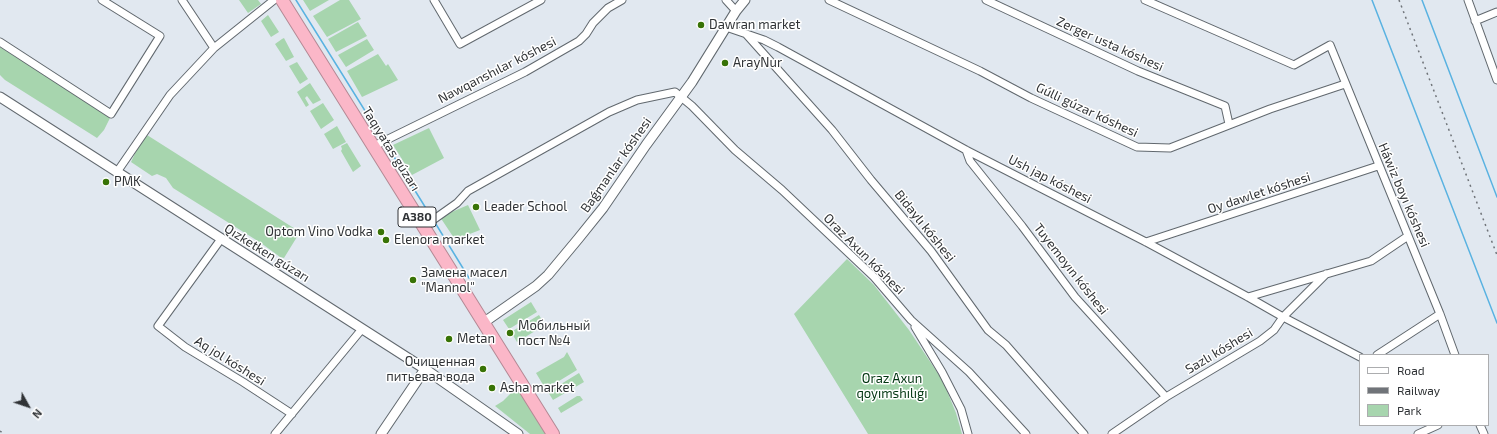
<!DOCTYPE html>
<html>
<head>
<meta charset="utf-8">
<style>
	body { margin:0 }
	#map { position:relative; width:1497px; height:434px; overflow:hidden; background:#e1e8f0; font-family:"Exo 2",sans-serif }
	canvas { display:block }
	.legend { position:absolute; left:1359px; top:354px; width:130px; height:72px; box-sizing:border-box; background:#fff; border:1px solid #acadaf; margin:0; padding:5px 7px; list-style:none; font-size:12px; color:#303336 }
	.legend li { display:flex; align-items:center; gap:8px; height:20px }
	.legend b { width:20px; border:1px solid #acadaf }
	.north { position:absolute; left:8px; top:386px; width:40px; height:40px; -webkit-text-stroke:3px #fff; paint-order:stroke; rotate:130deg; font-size:11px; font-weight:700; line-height:16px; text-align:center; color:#303336 }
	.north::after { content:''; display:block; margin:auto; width:14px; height:18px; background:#303336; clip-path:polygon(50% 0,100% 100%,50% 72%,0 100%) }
</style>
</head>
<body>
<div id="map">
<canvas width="1497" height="434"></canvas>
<ul class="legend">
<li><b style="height:5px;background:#fff"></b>Road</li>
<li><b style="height:5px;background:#707479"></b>Railway</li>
<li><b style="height:11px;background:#a7d5ae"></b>Park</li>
</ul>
<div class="north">N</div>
</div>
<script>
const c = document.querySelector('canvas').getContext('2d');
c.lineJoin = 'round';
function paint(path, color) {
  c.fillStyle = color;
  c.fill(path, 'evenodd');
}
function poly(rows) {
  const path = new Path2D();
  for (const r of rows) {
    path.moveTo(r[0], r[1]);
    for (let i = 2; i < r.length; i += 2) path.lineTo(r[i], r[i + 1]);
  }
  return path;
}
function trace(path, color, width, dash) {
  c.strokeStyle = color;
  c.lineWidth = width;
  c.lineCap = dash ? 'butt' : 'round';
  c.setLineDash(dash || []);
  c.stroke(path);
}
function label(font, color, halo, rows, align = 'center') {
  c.font = font + ' "Exo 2",sans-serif';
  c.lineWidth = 3;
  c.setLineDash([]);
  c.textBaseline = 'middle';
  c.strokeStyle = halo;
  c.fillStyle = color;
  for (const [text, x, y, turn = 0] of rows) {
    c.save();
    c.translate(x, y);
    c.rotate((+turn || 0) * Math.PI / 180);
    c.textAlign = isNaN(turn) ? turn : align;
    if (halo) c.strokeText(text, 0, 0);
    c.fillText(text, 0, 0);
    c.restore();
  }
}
paint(poly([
	[239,0,258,0,261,4,248,13],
	[303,0,329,0,310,11],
	[340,0,349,0,361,19,327,37,313,16],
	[268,15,279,32,271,37,261,21],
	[358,22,367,36,336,52,328,39],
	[284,38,294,57,286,61,275,44,282,39],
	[367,39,374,50,346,67,338,55],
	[0,47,111,116,104,130,97,138,5,80,0,75],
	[378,54,386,66,388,64,398,80,362,97,347,71],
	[297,62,308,79,300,84,289,66],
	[310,83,321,100,313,104,307,96,305,98,309,105,306,107,297,92],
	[323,103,334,120,321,129,310,111],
	[337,126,346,142,333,149,324,134],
	[429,128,444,158,412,175,393,145],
	[147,135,300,232,284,258,280,257,261,243,173,188,166,178,157,174,152,176,131,162,139,145],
	[347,143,361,166,353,172,341,151,342,149,341,146],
	[468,205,480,230,462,237,454,238,440,217],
	[847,259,874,285,909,330,943,381,956,413,962,434,868,434,794,314],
	[531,302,537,312,509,329,503,320],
	[539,315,545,325,517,342,511,332],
	[567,352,577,370,559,381,557,381,545,388,536,373,564,357],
	[579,373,584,382,553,400,548,392],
	[517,387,548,434,530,434,495,406,503,401],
	[577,396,580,396,583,400,561,413,558,408]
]), '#a7d5ae');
trace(poly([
	[296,0,382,138],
	[1372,0,1497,323],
	[1422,0,1497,197],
	[386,144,432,218],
	[434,221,469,278]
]), '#59b2e1', 1.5);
const street = poly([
	[182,0,214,48],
	[434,0,460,44,541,0],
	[726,0,736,11],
	[829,0,980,71,1031,98,1137,147,1170,148,1270,109,1345,84],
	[986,0,1138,71,1225,106,1229,124],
	[1145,0,1294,65,1330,45,1440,314,1455,355],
	[1468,0,1497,80],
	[1475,21,1497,12],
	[726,27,764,40,778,47,966,150,1146,242,1248,297,1283,317,1360,357],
	[746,34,832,130,871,180,931,251,988,330,1006,345,1084,434],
	[0,42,111,114,160,36,102,0],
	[372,147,525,72,579,41,586,34,593,23,608,8,622,0],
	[966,150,970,161,1022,226,1075,297,1166,397],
	[117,172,170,95,214,48,274,0],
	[423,227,457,203,468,191,609,112,637,100,675,92,692,106,735,150,782,190,874,277,911,320,969,372,1026,434],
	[221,239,158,326,185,347,243,382,292,414],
	[1146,242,1378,166],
	[1248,297,1371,261,1408,236],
	[915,327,942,372,961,409,968,434],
	[1377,355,1440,314],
	[1480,425,1484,434],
	[275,434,362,329],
	[1112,434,1166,397,1260,341,1274,330,1283,317,1326,274],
	[1418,434,1438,425]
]);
const secondary = poly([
	[0,97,425,369,518,434],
	[483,323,536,286,548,275,578,239,603,208,646,145,692,82,736,11,745,0],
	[381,434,425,369]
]);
const highway = poly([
	[282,0,553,434]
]);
trace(street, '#61686e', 9);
trace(secondary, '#61686e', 11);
trace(highway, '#b48995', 14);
trace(street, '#fff', 7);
trace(secondary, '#fff', 9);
trace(highway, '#fbb7c8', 12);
trace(poly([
	[1399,0,1497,255],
	[0,431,4,434]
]), '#707479', 1.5, [2, 4]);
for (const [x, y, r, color] of [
	[701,25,4,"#387306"],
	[725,63,4,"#387306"],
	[106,182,4,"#387306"],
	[476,207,4,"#387306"],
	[381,232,4,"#387306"],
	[386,240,4,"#387306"],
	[413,280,4,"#387306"],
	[510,333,4,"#387306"],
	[449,339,4,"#387306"],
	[483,369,4,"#387306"],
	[492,388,4,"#387306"]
]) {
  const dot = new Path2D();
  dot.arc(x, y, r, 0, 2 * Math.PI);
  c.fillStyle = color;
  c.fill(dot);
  trace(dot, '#fff', 1.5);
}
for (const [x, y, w] of [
	[417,217,38]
]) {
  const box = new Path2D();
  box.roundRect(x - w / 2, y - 10, w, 20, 3);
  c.fillStyle = '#fff';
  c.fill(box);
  trace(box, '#303336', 1);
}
label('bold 12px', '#303336', null, [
	["A380",417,217]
]);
label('13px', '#303336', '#fff', [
	["Dawran market",709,25],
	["ArayNur",733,63],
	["PMK",114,182],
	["Leader School",484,207],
	["Optom Vino Vodka",373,232,"right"],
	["Elenora market",394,240],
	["Замена масел",421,273],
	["\"Mannol\"",421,288],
	["Мобильный",518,326],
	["пост №4",518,341],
	["Metan",457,339],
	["Очищенная",475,362,"right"],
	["питьевая вода",475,377,"right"],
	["Asha market",500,388]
], 'left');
label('13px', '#303336', '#fff', [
	["Zerger usta kóshesi",1110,44,24],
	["Nawqanshılar kóshesi",497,70,-27],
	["Gúlli gúzar kóshesi",1087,110,25],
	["Taqıyatas gúzarı",391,149,58],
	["Baǵmanlar kóshesi",616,165,-55],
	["Ush jap kóshesi",1050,179,27],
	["Oy dawlet kóshesi",1259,193,-18],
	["Háwiz boyı kóshesi",1404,195,67],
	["Bidaylı kóshesi",925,226,51],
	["Qızketken gúzarı",267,253,32],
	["Oraz Axun kóshesi",864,254,45],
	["Tuyemoyın kóshesi",1071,269,52],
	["Sazlı kóshesi",1219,351,-31],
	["Aq jol kóshesi",230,361,32]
]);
label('13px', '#003510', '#fff', [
	["Oraz Axun",892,379],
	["qoyımshılıǵı",892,394]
]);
</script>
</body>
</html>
